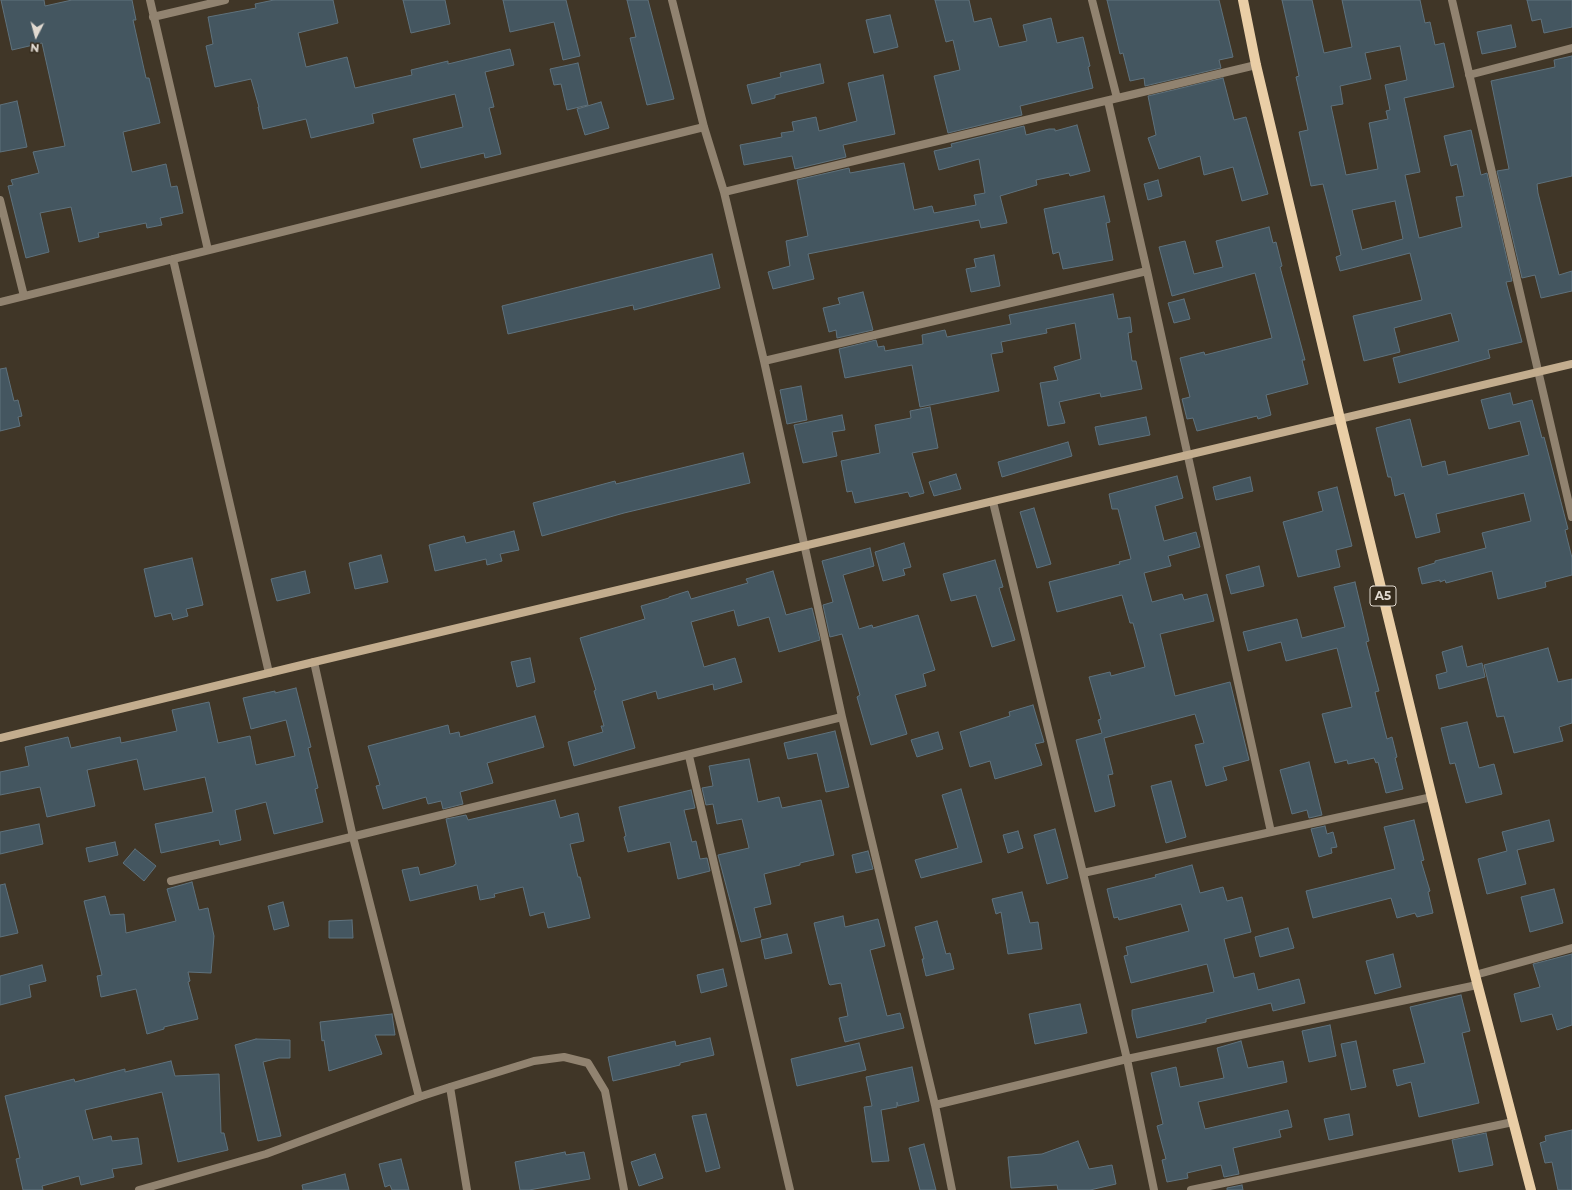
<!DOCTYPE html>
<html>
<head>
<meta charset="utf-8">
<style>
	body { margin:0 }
	#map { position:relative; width:1572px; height:1190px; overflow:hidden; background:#403627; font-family:Montserrat,sans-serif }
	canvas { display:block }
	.north { position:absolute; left:16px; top:16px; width:40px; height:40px; -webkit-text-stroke:3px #362c1d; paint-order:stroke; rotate:186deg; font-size:11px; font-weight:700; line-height:16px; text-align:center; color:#e1dad1 }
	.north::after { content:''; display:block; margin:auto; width:14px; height:18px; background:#e1dad1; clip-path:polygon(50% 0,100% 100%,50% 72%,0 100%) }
</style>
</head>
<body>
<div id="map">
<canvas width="1572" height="1190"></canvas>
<div class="north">N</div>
</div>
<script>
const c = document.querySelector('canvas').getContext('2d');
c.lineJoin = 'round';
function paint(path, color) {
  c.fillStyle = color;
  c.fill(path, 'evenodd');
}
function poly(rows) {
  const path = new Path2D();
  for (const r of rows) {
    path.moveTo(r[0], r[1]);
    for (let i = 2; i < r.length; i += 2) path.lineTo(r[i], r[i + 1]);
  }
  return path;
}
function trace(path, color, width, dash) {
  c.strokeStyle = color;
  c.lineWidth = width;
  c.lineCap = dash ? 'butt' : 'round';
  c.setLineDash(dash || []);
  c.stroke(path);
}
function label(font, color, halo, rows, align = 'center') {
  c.font = font + ' Montserrat,sans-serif';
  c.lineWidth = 3.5;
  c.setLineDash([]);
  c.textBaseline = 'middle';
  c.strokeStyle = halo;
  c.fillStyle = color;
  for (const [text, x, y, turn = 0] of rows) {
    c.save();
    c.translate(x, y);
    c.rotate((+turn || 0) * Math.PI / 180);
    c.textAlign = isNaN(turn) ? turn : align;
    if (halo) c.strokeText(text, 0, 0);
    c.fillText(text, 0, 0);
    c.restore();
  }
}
const building = poly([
	[1,0,44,0,45,6,72,0,132,0,136,20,133,20,146,78,149,78,160,123,123,132,132,172,166,164,171,187,177,186,183,213,160,218,162,225,147,228,146,223,98,233,99,237,79,242,71,207,40,213,49,252,26,258,8,186,13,185,11,180,39,173,33,152,65,146,42,43,12,50,1,0],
	[274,0,333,0,338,23,298,33,306,67,347,57,355,88,412,75,411,70,448,61,448,64,510,49,514,65,485,72,494,107,489,108,501,154,485,158,484,153,421,168,413,139,463,127,455,94,372,114,374,123,311,138,306,119,263,129,258,107,259,107,251,79,215,87,206,46,213,44,208,17,256,8,255,4,274,0],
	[403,0,445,0,450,24,411,33,403,0],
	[503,0,566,0,580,56,563,60,554,22,510,32,503,0],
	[627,0,648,0,674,99,647,105,630,38,636,37,627,0],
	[935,0,969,0,974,22,991,18,999,47,1027,41,1023,25,1051,18,1057,43,1083,37,1090,66,1088,67,1093,88,1020,106,1022,115,948,133,934,76,960,70,953,40,946,42,935,0],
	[1107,0,1219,0,1233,57,1219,60,1221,68,1145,86,1144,78,1130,81,1123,53,1120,54,1107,0],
	[1282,0,1312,0,1324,53,1352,47,1342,0,1420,0,1425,23,1430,22,1435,45,1444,43,1454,87,1404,98,1420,172,1405,175,1419,238,1462,227,1456,197,1464,196,1457,164,1451,166,1444,136,1471,130,1481,175,1487,173,1512,281,1506,282,1522,342,1488,350,1490,358,1399,383,1393,358,1459,341,1451,313,1394,328,1400,352,1364,361,1353,316,1422,300,1410,253,1340,271,1336,257,1341,255,1323,184,1311,186,1299,132,1308,130,1296,77,1299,76,1282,0],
	[1400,46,1407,80,1385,85,1390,110,1386,111,1388,119,1369,123,1378,169,1346,175,1331,106,1343,104,1340,86,1371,79,1365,53,1400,46],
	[1395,201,1403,239,1362,250,1352,210,1395,201],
	[1527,0,1572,0,1572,27,1544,33,1541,19,1532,21,1527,0],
	[890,15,898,47,874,53,866,20,890,15],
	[1511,25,1516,47,1482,54,1477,32,1511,25],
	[1572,56,1572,176,1537,184,1538,193,1559,275,1572,271,1572,291,1541,298,1535,275,1522,278,1497,171,1509,169,1491,81,1555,67,1554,60,1572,56],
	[578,63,588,105,567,110,561,84,554,85,550,69,578,63],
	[820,64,824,83,775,95,775,98,752,104,747,85,781,77,780,73,820,64],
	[883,75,895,134,843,145,846,157,795,169,792,156,744,165,740,145,782,137,781,133,794,131,792,122,816,117,819,131,857,121,848,83,883,75],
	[1223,78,1234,120,1246,117,1268,194,1242,201,1233,167,1204,175,1200,156,1159,169,1148,138,1156,135,1148,96,1223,78],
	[17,101,27,147,0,152,0,105,17,101],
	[601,102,609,128,585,135,577,109,601,102],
	[1077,125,1090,171,1070,176,1069,173,1036,180,1037,185,1000,196,1007,223,981,228,979,220,808,254,814,279,773,289,768,272,790,266,786,241,808,236,797,180,849,168,850,173,904,163,914,210,932,206,934,213,976,205,974,195,985,193,979,159,939,170,934,151,952,147,951,144,1024,126,1026,135,1049,129,1055,129,1055,131,1077,125],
	[1158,180,1162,196,1148,200,1144,184,1158,180],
	[1104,196,1110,222,1106,223,1113,260,1063,269,1059,252,1053,254,1044,209,1104,196],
	[1269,227,1273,243,1276,242,1282,266,1280,267,1305,360,1302,360,1308,384,1266,395,1271,415,1258,419,1257,416,1197,431,1193,418,1187,419,1182,399,1190,397,1180,358,1204,352,1205,355,1272,338,1255,273,1172,296,1159,247,1185,241,1194,274,1223,267,1216,241,1269,227],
	[712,254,720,288,634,310,633,305,508,334,502,306,712,254],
	[994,255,1000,286,971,292,966,269,976,267,974,259,994,255],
	[863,292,873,330,837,338,836,330,829,332,823,308,840,304,838,298,863,292],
	[1113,294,1118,319,1130,317,1132,332,1128,333,1132,361,1136,361,1142,389,1101,397,1100,393,1059,402,1065,423,1048,426,1040,383,1058,380,1054,367,1081,359,1075,323,1046,329,1047,333,1001,342,1003,352,991,354,999,391,920,407,912,365,845,378,839,349,876,340,878,347,884,346,885,351,923,344,922,335,945,330,947,337,1011,324,1009,315,1113,294],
	[1184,299,1190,319,1174,323,1168,303,1184,299],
	[6,368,14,401,18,400,22,416,18,417,20,426,0,431,0,369,6,368],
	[801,386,807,420,787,424,780,390,801,386],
	[1510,393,1513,405,1532,400,1542,438,1544,437,1568,529,1565,530,1572,558,1572,575,1545,582,1546,587,1498,599,1492,571,1446,583,1445,580,1440,582,1440,580,1422,584,1418,568,1435,563,1435,561,1486,548,1482,533,1531,521,1524,493,1436,514,1440,532,1416,538,1404,493,1395,496,1391,477,1388,477,1376,428,1410,419,1422,467,1445,461,1448,475,1529,455,1520,421,1489,429,1481,400,1510,393],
	[930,407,938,448,912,453,924,493,910,497,908,492,855,503,852,491,847,492,841,461,880,453,875,425,911,418,910,411,930,407],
	[842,415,845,430,832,432,837,456,803,463,794,425,842,415],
	[1146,417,1150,435,1099,445,1095,427,1146,417],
	[1068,442,1072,456,1002,477,998,462,1068,442],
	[743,453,750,483,624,513,542,536,533,503,615,481,616,484,743,453],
	[956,474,961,489,934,496,929,482,956,474],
	[1177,476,1183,498,1155,506,1164,541,1196,532,1200,547,1168,556,1171,566,1144,573,1152,602,1182,594,1184,600,1207,594,1214,621,1160,634,1175,696,1230,682,1249,760,1223,767,1227,780,1206,786,1195,745,1204,743,1195,714,1104,738,1113,774,1108,775,1115,806,1095,812,1076,740,1102,733,1098,720,1101,719,1089,677,1110,672,1111,676,1145,667,1133,623,1130,623,1122,595,1057,612,1049,582,1120,564,1119,562,1131,559,1118,509,1112,509,1109,494,1177,476],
	[1250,477,1253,491,1216,500,1213,487,1250,477],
	[1337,487,1352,546,1336,550,1340,567,1298,577,1283,522,1323,511,1318,492,1337,487],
	[1034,508,1051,564,1037,568,1020,512,1034,508],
	[514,531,519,550,500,554,502,561,487,565,486,559,435,571,429,545,464,536,466,543,514,531],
	[904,543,911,567,903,569,905,575,883,581,875,552,904,543],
	[870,548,874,566,843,575,859,629,872,625,873,628,918,615,935,670,923,674,926,686,895,695,907,734,871,745,857,697,860,695,842,634,830,637,823,605,833,602,822,561,870,548],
	[381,555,388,582,355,589,349,563,381,555],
	[192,558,203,605,186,609,188,616,173,620,171,613,155,617,144,569,192,558],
	[995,560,1003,587,999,588,1015,640,992,647,976,595,951,601,943,574,995,560],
	[1259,566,1264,586,1231,594,1226,575,1259,566],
	[305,571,310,593,277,601,271,579,305,571],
	[773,571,786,615,812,608,820,640,779,652,769,617,738,626,734,610,691,622,704,667,735,658,742,682,714,690,713,684,658,699,656,691,622,701,635,748,574,766,568,742,603,732,601,726,604,726,594,691,596,690,580,638,645,619,641,606,669,598,669,597,688,591,691,599,748,583,746,579,773,571],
	[1355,582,1369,641,1366,642,1379,691,1375,692,1387,739,1392,737,1397,757,1395,758,1403,789,1386,793,1378,762,1376,763,1374,758,1348,764,1347,760,1335,763,1322,714,1352,707,1337,648,1286,661,1281,642,1248,651,1243,632,1297,619,1302,638,1345,627,1334,587,1355,582],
	[1462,646,1467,667,1482,663,1485,677,1439,689,1436,675,1447,672,1442,652,1462,646],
	[1548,648,1558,682,1572,679,1572,723,1559,727,1563,741,1514,753,1504,716,1497,717,1484,665,1548,648],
	[530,658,535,682,517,687,511,662,530,658],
	[296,688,311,747,308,748,318,788,315,789,323,822,274,834,266,802,235,810,241,840,220,845,219,840,161,853,155,824,213,812,205,777,144,790,137,759,87,770,95,806,47,817,40,787,0,795,0,772,29,766,25,747,68,737,71,748,120,737,121,743,177,731,172,710,209,702,218,743,250,736,256,765,295,756,286,720,251,729,243,698,275,691,275,693,296,688],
	[1033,705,1044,742,1035,744,1042,765,995,779,990,761,970,767,960,732,1010,716,1009,712,1033,705],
	[535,716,544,747,487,763,493,783,460,792,463,804,443,809,441,801,428,804,426,797,383,809,376,786,380,785,368,746,448,725,450,734,459,732,460,737,535,716],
	[1467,722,1479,768,1494,764,1502,794,1466,803,1455,763,1450,764,1441,728,1467,722],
	[835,731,849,787,826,792,817,753,788,759,784,743,835,731],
	[938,732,943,749,917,757,911,740,938,732],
	[749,759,758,802,779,797,782,808,821,800,834,855,800,863,800,865,764,874,771,904,754,908,761,937,741,942,718,855,749,848,742,819,717,824,713,804,706,805,702,788,713,786,709,766,749,759],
	[1309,762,1322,815,1309,818,1307,810,1292,814,1280,770,1309,762],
	[1171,781,1186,837,1166,843,1151,786,1171,781],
	[961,789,982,862,921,878,915,860,958,848,942,795,961,789],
	[691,790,695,808,684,810,692,842,696,841,700,859,707,858,710,871,678,879,670,842,628,852,624,837,626,836,619,807,691,790],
	[555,800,560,818,578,813,584,841,570,844,578,877,580,877,590,918,548,928,544,912,530,916,523,887,494,894,495,897,480,900,477,885,410,901,402,870,418,867,420,875,454,866,454,865,456,864,446,819,466,815,468,820,555,800],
	[1414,820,1424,860,1421,861,1430,891,1428,892,1433,913,1417,917,1415,913,1397,918,1391,898,1313,918,1306,891,1395,869,1384,827,1414,820],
	[1549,820,1554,841,1517,850,1526,884,1487,894,1478,859,1507,851,1502,832,1549,820],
	[39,824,43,844,0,854,0,832,39,824],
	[1325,826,1327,834,1333,832,1337,847,1331,848,1332,853,1319,857,1311,829,1325,826],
	[1055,829,1068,878,1047,884,1034,835,1055,829],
	[1018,831,1023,848,1008,853,1003,835,1018,831],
	[115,842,118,855,89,862,86,848,115,842],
	[135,849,156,866,144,881,123,863,135,849],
	[868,851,873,869,856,873,852,855,868,851],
	[1192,865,1200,893,1223,887,1227,901,1242,897,1251,932,1224,939,1234,978,1254,973,1258,990,1299,979,1305,1003,1273,1011,1271,1003,1206,1019,1206,1022,1137,1038,1132,1016,1132,1010,1214,992,1207,964,1131,983,1124,956,1128,955,1126,947,1189,931,1181,904,1119,920,1118,917,1114,918,1107,889,1156,877,1155,875,1192,865],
	[192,882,199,910,208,908,214,936,211,973,188,972,190,981,188,982,198,1019,164,1027,164,1029,147,1034,136,989,101,997,97,976,102,975,84,901,105,896,110,915,124,914,126,933,176,921,167,889,192,882],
	[5,884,18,933,0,937,0,885,5,884],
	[1554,889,1563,923,1530,932,1521,897,1554,889],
	[1022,892,1030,923,1038,922,1042,949,1008,954,1001,912,996,914,992,899,1022,892],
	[283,902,289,926,274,930,268,906,283,902],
	[843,916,845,927,878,919,885,946,870,950,887,1016,900,1013,904,1028,845,1042,839,1018,848,1016,841,983,830,985,829,984,814,923,843,916],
	[352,920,353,938,329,938,329,921,352,920],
	[937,921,946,954,950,953,954,969,926,976,922,959,924,959,915,927,937,921],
	[1288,928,1294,948,1260,957,1255,937,1288,928],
	[787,934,792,953,765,959,761,940,787,934],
	[1393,954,1401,987,1375,994,1366,961,1393,954],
	[1572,954,1572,1025,1557,1030,1552,1014,1521,1022,1514,994,1540,987,1533,964,1572,954],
	[42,965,46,981,29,985,31,997,0,1005,0,976,42,965],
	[723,969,727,986,701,993,697,975,723,969],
	[1461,995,1470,1031,1462,1033,1479,1103,1419,1117,1411,1082,1397,1086,1393,1070,1425,1063,1410,1007,1461,995],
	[1080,1004,1087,1033,1035,1044,1029,1014,1080,1004],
	[392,1014,395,1035,375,1035,382,1054,329,1071,324,1040,322,1041,320,1022,392,1014],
	[1330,1025,1336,1056,1309,1062,1302,1031,1330,1025],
	[710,1038,714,1055,680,1063,680,1065,613,1081,608,1057,675,1041,676,1046,710,1038],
	[256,1039,290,1040,290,1058,279,1058,263,1062,281,1136,258,1141,235,1045,256,1039],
	[1241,1041,1248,1068,1283,1061,1287,1082,1198,1102,1205,1129,1288,1110,1292,1127,1279,1130,1281,1137,1233,1148,1239,1174,1224,1177,1221,1165,1187,1173,1188,1178,1167,1182,1162,1160,1166,1159,1157,1126,1163,1124,1151,1073,1176,1067,1180,1087,1224,1078,1217,1048,1241,1041],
	[1356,1041,1366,1087,1351,1090,1341,1044,1356,1041],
	[859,1043,866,1070,797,1086,791,1059,859,1043],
	[171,1061,175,1076,219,1074,221,1133,224,1133,228,1150,178,1162,162,1092,85,1110,93,1140,111,1136,112,1141,138,1138,142,1164,112,1169,114,1177,81,1185,79,1176,42,1186,43,1190,23,1190,16,1159,20,1158,5,1096,74,1079,75,1082,125,1069,125,1072,171,1061],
	[912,1067,919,1101,898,1106,897,1102,897,1107,881,1110,889,1161,872,1162,864,1107,872,1106,866,1077,912,1067],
	[706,1114,720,1168,706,1172,692,1116,706,1114],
	[1349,1114,1353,1135,1329,1140,1324,1119,1349,1114],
	[1572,1130,1572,1190,1558,1190,1552,1162,1545,1163,1540,1143,1546,1141,1545,1136,1572,1130],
	[1486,1133,1493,1165,1459,1172,1452,1140,1486,1133],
	[1078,1141,1089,1169,1112,1165,1116,1184,1090,1190,1058,1190,1057,1185,1011,1188,1008,1157,1042,1154,1078,1141],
	[924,1144,936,1190,920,1190,909,1148,924,1144],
	[565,1152,566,1155,584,1152,590,1179,529,1190,520,1190,515,1162,565,1152],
	[655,1154,663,1178,639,1186,631,1162,655,1154],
	[401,1159,409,1190,392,1190,390,1185,385,1187,379,1164,401,1159],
	[345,1174,349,1190,303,1190,302,1185,345,1174],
	[1242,1185,1243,1190,1227,1190,1227,1188,1242,1185]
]);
paint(building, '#445660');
trace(building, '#5f727d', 1);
trace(poly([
	[150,0,208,250],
	[672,0,704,127,724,192,764,361,842,717,935,1105,952,1190],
	[1092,0,1117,98],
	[1452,0,1572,517],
	[153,17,225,0],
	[1469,75,1572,48],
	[1108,101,1147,271,1271,832],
	[724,192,1256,65],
	[0,200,24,296],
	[173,259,269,673],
	[0,302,704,127],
	[764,361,1147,271],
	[993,502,1083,873,1127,1059,1154,1190],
	[314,662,353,837,419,1097],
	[689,756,790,1190],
	[1083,873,1432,797],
	[171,881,842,717],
	[1475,975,1572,948],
	[450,1087,467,1190],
	[935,1105,1127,1059,1477,985],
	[139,1190,266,1154,419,1097,450,1087,534,1061,564,1057,588,1063,605,1091,624,1190],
	[1191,1190,1513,1122]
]), '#918370', 8);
trace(poly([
	[0,738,314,662,1572,364]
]), '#c3ad8e', 8);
trace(poly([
	[1243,0,1256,65,1340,419,1475,975,1531,1190]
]), '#eacea6', 10);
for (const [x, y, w] of [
	[1383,596,26]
]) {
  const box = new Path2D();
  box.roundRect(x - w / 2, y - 10, w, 20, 3);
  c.fillStyle = '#362c1d';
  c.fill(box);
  trace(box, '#e1dad1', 1);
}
label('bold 12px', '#e1dad1', null, [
	["A5",1383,596]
]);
</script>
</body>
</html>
